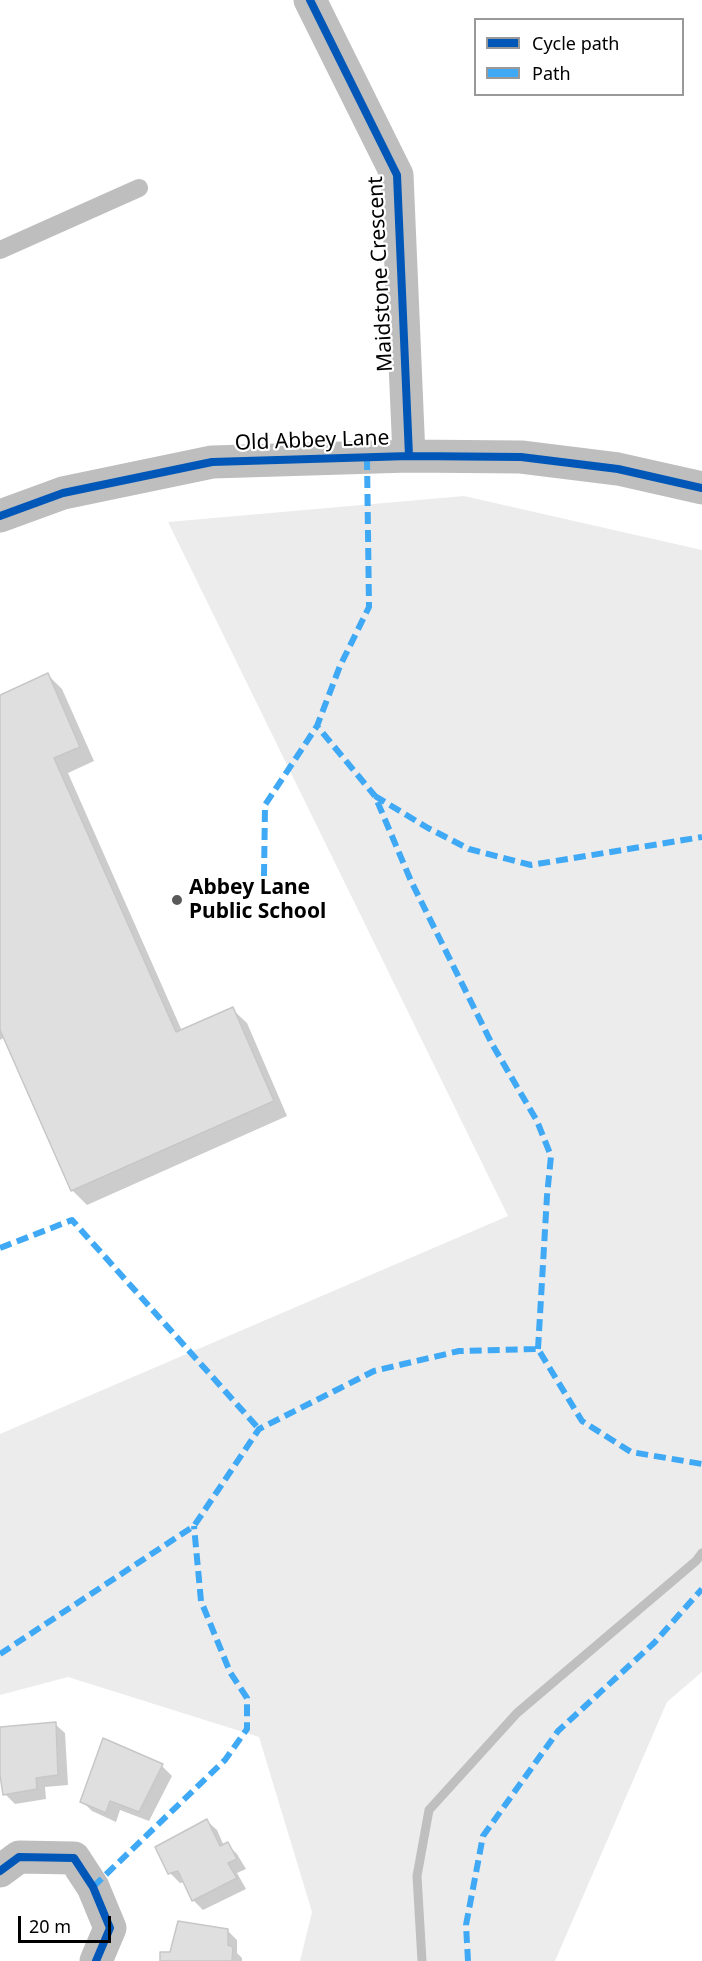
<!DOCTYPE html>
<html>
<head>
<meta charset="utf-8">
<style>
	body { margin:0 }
	#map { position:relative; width:702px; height:1961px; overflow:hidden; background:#fff; font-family:"Noto Sans",sans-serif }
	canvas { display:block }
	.legend { position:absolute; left:474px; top:18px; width:210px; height:78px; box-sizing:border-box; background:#fff; border:2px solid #999; margin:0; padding:8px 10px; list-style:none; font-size:18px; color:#000 }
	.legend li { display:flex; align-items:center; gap:12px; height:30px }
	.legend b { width:30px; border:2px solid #999 }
	.scale { position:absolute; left:18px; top:1916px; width:93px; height:27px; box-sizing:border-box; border:3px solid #000; border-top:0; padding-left:8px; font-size:18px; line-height:21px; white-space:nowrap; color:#000; -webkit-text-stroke:4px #fff; paint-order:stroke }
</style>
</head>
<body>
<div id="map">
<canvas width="702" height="1961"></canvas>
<ul class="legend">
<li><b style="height:8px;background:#0057b8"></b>Cycle path</li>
<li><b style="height:8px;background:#3fa9f5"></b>Path</li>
</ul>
<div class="scale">20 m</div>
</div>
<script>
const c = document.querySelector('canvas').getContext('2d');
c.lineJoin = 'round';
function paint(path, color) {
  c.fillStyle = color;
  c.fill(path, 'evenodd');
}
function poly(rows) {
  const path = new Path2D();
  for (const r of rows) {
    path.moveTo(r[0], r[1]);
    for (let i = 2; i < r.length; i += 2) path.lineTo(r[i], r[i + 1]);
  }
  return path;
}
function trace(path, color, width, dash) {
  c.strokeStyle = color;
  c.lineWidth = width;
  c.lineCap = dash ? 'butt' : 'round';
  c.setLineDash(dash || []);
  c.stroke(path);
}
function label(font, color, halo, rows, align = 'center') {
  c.font = font + ' "Noto Sans",sans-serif';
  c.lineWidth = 4.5;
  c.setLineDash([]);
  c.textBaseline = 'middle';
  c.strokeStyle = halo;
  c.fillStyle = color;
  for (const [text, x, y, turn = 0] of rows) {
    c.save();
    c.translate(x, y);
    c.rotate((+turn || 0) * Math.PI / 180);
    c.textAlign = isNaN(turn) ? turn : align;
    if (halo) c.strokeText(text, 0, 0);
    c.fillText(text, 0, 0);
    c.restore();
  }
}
paint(poly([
	[464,496,702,550,702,1672,667,1702,555,1961,300,1961,312,1912,259,1737,68,1677,0,1695,0,1434,508,1216,168,522]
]), '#ececec');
paint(poly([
	[48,675,62,689,94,761,68,773,182,1031,232,1009,247,1023,287,1116,87,1205,72,1190,5,1037,0,1040,0,696],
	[55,1724,65,1733,68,1785,45,1787,46,1799,15,1804,5,1794,0,1766,0,1729],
	[104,1740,162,1766,172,1776,149,1821,120,1810,116,1822,92,1811,82,1801],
	[207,1821,217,1830,224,1846,227,1844,237,1854,246,1869,237,1873,246,1889,203,1910,193,1900,185,1882,180,1883,170,1873],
	[227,1930,237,1940,237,1953,242,1958,242,1961,162,1961,171,1953]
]), '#0003');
trace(poly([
	[422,1961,417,1876,429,1810,517,1713,696,1561,702,1553]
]), '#bfbfbf', 9);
const building = poly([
	[48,673,80,747,54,758,176,1032,233,1007,274,1101,71,1191,0,1030,0,695,48,673],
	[56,1722,58,1775,36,1778,37,1789,3,1795,0,1775,0,1727,56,1722],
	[103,1738,163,1764,139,1812,110,1801,106,1813,80,1802,103,1738],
	[207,1819,220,1846,228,1842,237,1859,228,1863,237,1878,192,1901,178,1871,168,1874,155,1847,207,1819],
	[178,1921,228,1929,228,1945,233,1947,232,1961,160,1961,160,1952,170,1952,178,1921]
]);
paint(building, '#dfdfdf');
trace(building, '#c7c7c7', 1.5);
trace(poly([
	[0,250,139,188]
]), '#bebebe', 18);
trace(poly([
	[310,0,397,175,409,456],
	[0,516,63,493,212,462,409,456,521,457,618,469,702,488],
	[0,1871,19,1857,74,1858,93,1887,110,1928,96,1961]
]), '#bebebe', 33);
trace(poly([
	[367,458,369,607,340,666,317,726,375,796],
	[264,876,265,805,317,726],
	[0,1248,72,1220,259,1429],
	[538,1349,547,1196,551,1156,537,1121,492,1044,411,881,375,796,428,828,469,849,531,865,702,837],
	[0,1654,194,1526,259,1429,374,1371,459,1351,538,1349,582,1421,631,1452,702,1464],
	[93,1887,225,1760,247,1729,247,1698,230,1672,201,1601,194,1526],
	[468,1961,466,1925,483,1836,558,1731,654,1643,702,1589]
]), '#3fa9f5', 6, [12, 6]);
trace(poly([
	[310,0,397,175,409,456],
	[0,516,63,493,212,462,409,456,521,457,618,469,702,488],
	[0,1871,19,1857,74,1858,93,1887,110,1928,96,1961]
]), '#0057b8', 8);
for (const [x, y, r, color] of [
	[177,900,6,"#595959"]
]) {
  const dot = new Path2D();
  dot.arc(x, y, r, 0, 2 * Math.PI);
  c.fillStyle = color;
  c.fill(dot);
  trace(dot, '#fff', 2);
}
label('21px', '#000', '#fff', [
	["Maidstone Crescent",381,274,-93],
	["Old Abbey Lane",312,441,-2]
]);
label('bold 21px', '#000', '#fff', [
	["Abbey Lane",189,888],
	["Public School",189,912]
], 'left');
</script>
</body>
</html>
